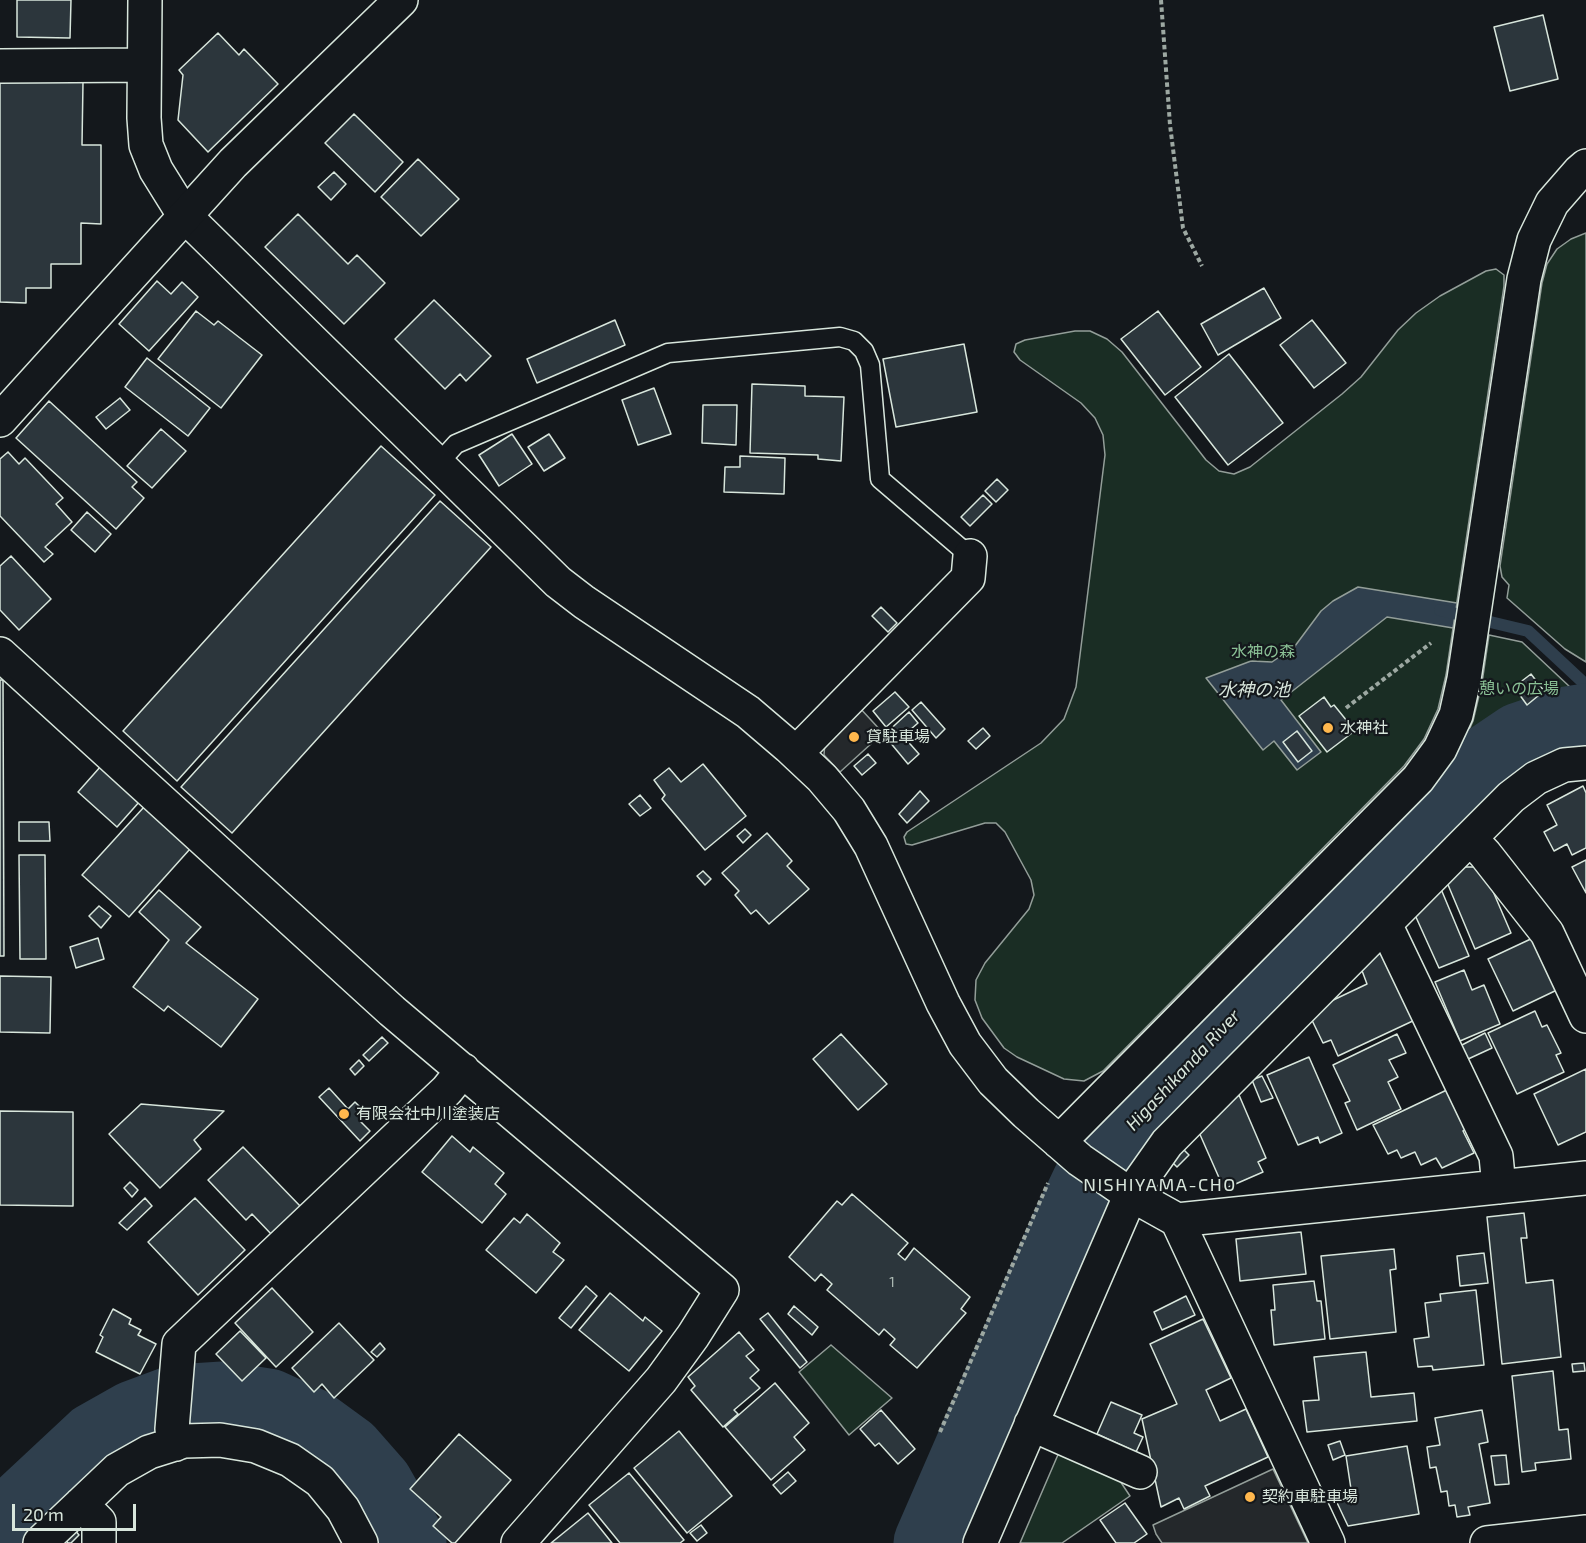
<!DOCTYPE html>
<html>
<head>
<meta charset="utf-8">
<style>
	body { margin:0 }
	#map { position:relative; width:1586px; height:1543px; overflow:hidden; background:#14181c; font-family:"Exo 2",sans-serif }
	canvas { display:block }
	.scale { position:absolute; left:12px; top:1504px; width:124px; height:27px; box-sizing:border-box; border:3px solid #d8e6dc; border-top:0; padding-left:8px; font-size:18px; line-height:21px; white-space:nowrap; color:#d8e6dc; -webkit-text-stroke:4px #14181c; paint-order:stroke }
</style>
</head>
<body>
<div id="map">
<canvas width="1586" height="1543"></canvas>
<div class="scale">20 m</div>
</div>
<script>
const c = document.querySelector('canvas').getContext('2d');
c.lineJoin = 'round';
function paint(path, color) {
  c.fillStyle = color;
  c.fill(path, 'evenodd');
}
function poly(rows) {
  const path = new Path2D();
  for (const r of rows) {
    path.moveTo(r[0], r[1]);
    for (let i = 2; i < r.length; i += 2) path.lineTo(r[i], r[i + 1]);
  }
  return path;
}
function trace(path, color, width, dash) {
  c.strokeStyle = color;
  c.lineWidth = width;
  c.lineCap = dash ? 'butt' : 'round';
  c.setLineDash(dash || []);
  c.stroke(path);
}
function label(font, color, halo, rows, align = 'center') {
  c.font = font + ' "Exo 2","Noto Sans JP",sans-serif';
  c.lineWidth = 4.5;
  c.setLineDash([]);
  c.textBaseline = 'middle';
  c.strokeStyle = halo;
  c.fillStyle = color;
  for (const [text, x, y, turn = 0] of rows) {
    c.save();
    c.translate(x, y);
    c.rotate((+turn || 0) * Math.PI / 180);
    c.textAlign = isNaN(turn) ? turn : align;
    if (halo) c.strokeText(text, 0, 0);
    c.fillText(text, 0, 0);
    c.restore();
  }
}
const green = poly([
	[1586,233,1586,662,1565,649,1507,598,1509,585,1502,577,1500,566,1542,283,1547,264,1557,249,1571,239,1586,233],
	[1496,269,1504,275,1504,286,1446,675,1438,709,1424,739,1404,766,1103,1071,1084,1081,1064,1079,1017,1057,1004,1048,982,1018,975,1000,976,980,985,963,1029,909,1034,895,1031,880,1005,832,996,823,985,823,912,845,906,844,904,837,907,832,1041,743,1064,719,1076,687,1105,455,1103,435,1095,418,1081,403,1020,360,1014,352,1016,344,1025,340,1075,331,1090,331,1107,339,1122,352,1206,460,1219,471,1234,474,1250,467,1342,394,1361,377,1398,330,1416,313,1440,296,1486,271,1496,269],
	[1489,635,1522,642,1586,702,1586,709,1564,712,1515,729,1451,770,1473,721,1482,683,1489,635],
	[831,1345,892,1398,849,1435,799,1372,831,1345],
	[1060,1450,1116,1475,1130,1496,1062,1543,1020,1543,1060,1450]
]);
paint(green, '#1a2d24');
trace(green, '#939e99', 1.5);
const parking = poly([
	[859,707,883,733,840,772,824,755,825,742,859,707],
	[1273,1469,1308,1543,1162,1543,1156,1534,1153,1525,1273,1469]
]);
paint(parking, '#24282b');
trace(parking, '#939e99', 1.5);
const water = poly([
	[1358,587,1457,603,1453,628,1387,617,1281,700,1321,752,1297,770,1274,741,1263,750,1206,678,1251,661,1272,662,1295,646,1321,611,1333,601,1358,587]
]);
paint(water, '#2f3f4d');
trace(water, '#939e99', 1.5);
trace(poly([
	[1440,610,1528,631,1586,685]
]), '#2f3f4d', 12);
trace(poly([
	[0,1529,95,1440,134,1418,177,1402,223,1399,268,1406,310,1425,347,1452,376,1485,409,1543],
	[931,1543,1071,1221,1089,1183,1111,1149,1173,1076,1480,767,1520,740,1567,724,1586,721]
]), '#2f3f4d', 75);
const building = poly([
	[17,0,71,0,70,38,17,37,17,0],
	[1543,15,1558,79,1510,91,1494,27,1543,15],
	[218,33,239,55,244,49,278,84,208,152,178,120,183,75,179,70,218,33],
	[0,81,83,82,82,145,101,145,101,224,81,223,81,264,51,264,51,288,26,288,26,303,0,302,0,81],
	[354,114,403,162,375,192,325,143,354,114],
	[418,159,459,199,421,236,381,197,418,159],
	[334,172,346,184,331,200,318,187,334,172],
	[298,214,348,264,357,255,385,283,344,324,265,247,298,214],
	[157,281,171,294,182,282,198,297,149,351,119,324,157,281],
	[1264,288,1281,318,1218,355,1201,324,1264,288],
	[434,300,491,356,466,381,460,374,445,389,395,339,434,300],
	[196,311,214,325,218,321,262,355,221,408,158,359,196,311],
	[1158,311,1201,367,1165,395,1121,339,1158,311],
	[615,320,625,345,537,383,527,359,615,320],
	[1312,320,1346,363,1314,388,1280,345,1312,320],
	[964,344,977,412,896,427,883,359,964,344],
	[1229,354,1283,423,1228,465,1175,397,1229,354],
	[147,358,210,408,188,436,125,387,147,358],
	[752,384,805,386,805,396,844,397,841,461,818,459,818,455,750,453,752,384],
	[654,388,671,434,638,445,622,400,654,388],
	[120,398,130,410,106,429,96,417,120,398],
	[49,401,137,482,132,487,144,498,116,529,16,438,49,401],
	[703,405,737,405,736,445,702,443,703,405],
	[161,429,186,451,152,488,127,466,161,429],
	[512,434,532,464,499,486,479,455,512,434],
	[549,434,565,458,544,471,528,447,549,434],
	[381,446,435,495,177,781,123,731,381,446],
	[8,452,19,464,25,458,63,498,56,504,72,522,45,547,53,554,44,562,0,516,0,459,8,452],
	[740,456,785,458,784,494,724,492,725,467,740,467,740,456],
	[997,479,1008,490,996,502,985,491,997,479],
	[983,495,992,504,970,526,961,517,983,495],
	[440,501,491,547,232,833,181,787,440,501],
	[87,512,111,534,95,552,71,530,87,512],
	[11,556,51,599,19,630,0,610,0,566,11,556],
	[881,607,897,623,888,632,872,616,881,607],
	[1531,674,1544,691,1527,705,1514,687,1531,674],
	[0,680,3,680,4,956,0,956,0,680],
	[895,692,909,707,886,727,873,711,895,692],
	[1324,697,1331,707,1334,705,1347,721,1344,723,1352,733,1327,752,1299,716,1324,697],
	[921,702,945,729,936,738,912,710,921,702],
	[909,712,918,723,903,736,919,754,908,764,884,735,909,712],
	[983,728,990,736,976,749,968,741,983,728],
	[1297,731,1312,751,1298,762,1283,742,1297,731],
	[868,754,876,763,862,775,854,766,868,754],
	[703,764,746,816,705,850,662,799,665,795,654,780,669,768,681,782,703,764],
	[101,766,140,801,117,827,78,792,101,766],
	[1583,786,1586,793,1586,848,1572,855,1567,844,1554,851,1544,832,1557,825,1547,805,1583,786],
	[920,791,929,801,907,823,899,814,920,791],
	[640,795,651,808,640,816,629,804,640,795],
	[144,807,190,849,129,917,82,875,144,807],
	[19,822,49,822,50,841,19,841,19,822],
	[745,829,751,835,743,843,737,836,745,829],
	[767,833,792,861,787,866,809,889,769,924,756,910,751,914,735,895,739,891,722,873,767,833],
	[19,855,45,855,46,959,20,959,19,855],
	[1586,860,1586,893,1572,867,1586,860],
	[1460,867,1475,867,1492,889,1511,933,1475,949,1446,880,1460,867],
	[703,871,711,879,705,885,697,876,703,871],
	[1441,889,1469,956,1439,968,1415,915,1441,889],
	[159,890,201,927,186,943,258,999,221,1047,168,1006,164,1011,133,987,169,940,139,912,159,890],
	[99,906,111,916,101,928,89,916,99,906],
	[1535,937,1559,989,1513,1011,1488,959,1535,937],
	[98,938,104,959,76,968,70,947,98,938],
	[1377,952,1385,953,1417,1019,1338,1056,1331,1040,1323,1043,1308,1012,1367,984,1361,968,1377,952],
	[1464,970,1472,990,1484,985,1500,1024,1460,1041,1435,982,1464,970],
	[0,976,51,977,50,1033,0,1032,0,976],
	[1535,1011,1542,1027,1547,1025,1561,1053,1556,1055,1564,1072,1517,1094,1488,1033,1535,1011],
	[1485,1033,1492,1048,1466,1060,1460,1046,1485,1033],
	[841,1034,887,1084,858,1110,813,1059,841,1034],
	[1397,1034,1406,1053,1389,1060,1398,1077,1388,1082,1401,1109,1357,1130,1345,1103,1350,1101,1333,1065,1397,1034],
	[382,1037,388,1043,369,1061,363,1055,382,1037],
	[1309,1057,1342,1133,1320,1143,1318,1137,1298,1145,1267,1075,1309,1057],
	[359,1060,364,1066,355,1075,350,1069,359,1060],
	[1586,1069,1586,1132,1558,1145,1534,1094,1586,1069],
	[1262,1076,1273,1098,1261,1102,1252,1080,1262,1076],
	[329,1088,348,1109,355,1102,367,1114,360,1121,370,1131,360,1141,319,1097,329,1088],
	[1451,1088,1470,1127,1463,1131,1474,1153,1442,1168,1436,1158,1421,1165,1415,1152,1401,1158,1397,1150,1388,1154,1373,1125,1451,1088],
	[1239,1095,1266,1158,1258,1162,1263,1172,1224,1189,1198,1130,1227,1100,1239,1095],
	[141,1104,224,1111,194,1140,201,1149,160,1188,109,1134,141,1104],
	[0,1111,73,1112,73,1206,0,1205,0,1111],
	[452,1136,470,1152,473,1147,504,1173,495,1184,506,1194,482,1223,422,1172,452,1136],
	[243,1147,302,1208,273,1236,252,1214,246,1220,208,1180,243,1147],
	[1181,1147,1189,1155,1177,1167,1169,1159,1181,1147],
	[130,1182,138,1190,132,1197,124,1188,130,1182],
	[852,1194,908,1243,898,1254,905,1260,914,1248,970,1297,961,1309,966,1313,917,1368,890,1345,895,1339,884,1329,879,1335,827,1290,832,1284,821,1274,815,1281,789,1257,837,1201,842,1205,852,1194],
	[145,1198,152,1206,127,1230,119,1223,145,1198],
	[195,1198,245,1250,198,1295,148,1242,195,1198],
	[1524,1213,1527,1238,1521,1238,1526,1283,1553,1280,1561,1357,1502,1364,1487,1217,1524,1213],
	[527,1214,560,1243,553,1252,564,1260,536,1293,486,1250,514,1218,520,1223,527,1214],
	[1301,1232,1306,1274,1240,1281,1236,1239,1301,1232],
	[1394,1249,1396,1269,1390,1270,1396,1332,1330,1339,1321,1256,1394,1249],
	[1484,1253,1488,1283,1460,1286,1457,1256,1484,1253],
	[1314,1281,1317,1301,1321,1301,1325,1339,1274,1345,1271,1310,1275,1310,1273,1285,1314,1281],
	[586,1286,597,1296,571,1328,559,1318,586,1286],
	[272,1288,313,1332,276,1367,235,1323,272,1288],
	[1476,1290,1484,1365,1433,1370,1432,1366,1418,1367,1414,1339,1429,1337,1425,1303,1441,1301,1440,1294,1476,1290],
	[610,1293,643,1321,645,1317,662,1331,629,1371,579,1330,610,1293],
	[1186,1296,1195,1315,1162,1330,1154,1312,1186,1296],
	[794,1306,818,1327,812,1335,788,1314,794,1306],
	[113,1309,131,1319,129,1324,141,1330,138,1335,156,1344,140,1374,96,1352,103,1337,100,1335,113,1309],
	[768,1313,807,1362,800,1368,760,1319,768,1313],
	[1203,1319,1231,1378,1206,1390,1220,1421,1246,1409,1268,1457,1205,1486,1210,1496,1184,1509,1179,1498,1161,1507,1142,1419,1177,1404,1150,1344,1203,1319],
	[339,1323,374,1360,334,1398,322,1384,314,1392,292,1368,339,1323],
	[240,1331,266,1358,242,1381,216,1354,240,1331],
	[739,1332,754,1350,746,1356,759,1370,750,1378,760,1388,734,1410,738,1414,723,1427,691,1390,695,1386,688,1377,739,1332],
	[380,1343,385,1349,377,1357,371,1352,380,1343],
	[1366,1352,1371,1397,1414,1393,1417,1421,1307,1432,1303,1401,1319,1400,1314,1357,1366,1352],
	[1584,1363,1585,1371,1573,1372,1572,1364,1584,1363],
	[1553,1371,1559,1430,1568,1429,1571,1459,1535,1463,1536,1470,1522,1472,1512,1376,1553,1371],
	[775,1383,809,1423,794,1437,805,1450,771,1480,725,1427,775,1383],
	[1111,1402,1142,1415,1134,1433,1143,1437,1136,1452,1097,1434,1111,1402],
	[881,1410,915,1449,898,1464,879,1443,875,1446,860,1429,881,1410],
	[1482,1410,1488,1442,1479,1444,1490,1503,1468,1507,1470,1515,1457,1517,1455,1505,1449,1506,1447,1491,1441,1492,1436,1467,1430,1468,1427,1447,1440,1445,1435,1418,1482,1410],
	[679,1431,732,1496,687,1533,634,1468,679,1431],
	[459,1434,511,1480,455,1543,452,1543,433,1526,441,1517,410,1489,459,1434],
	[1340,1441,1345,1455,1333,1460,1328,1445,1340,1441],
	[1407,1446,1419,1514,1348,1526,1332,1492,1351,1489,1346,1456,1407,1446],
	[1506,1455,1509,1484,1495,1485,1491,1456,1506,1455],
	[788,1472,796,1481,781,1494,773,1485,788,1472],
	[629,1473,684,1540,680,1543,620,1543,589,1505,629,1473],
	[1125,1503,1147,1534,1134,1543,1116,1543,1100,1520,1125,1503],
	[588,1513,612,1543,551,1543,588,1513],
	[701,1525,707,1533,697,1541,690,1533,701,1525],
	[74,1529,79,1535,71,1543,68,1543,64,1538,74,1529]
]);
paint(building, '#2c363c');
trace(building, '#d8e6dc', 1.5);
const service = poly([
	[437,465,456,444,668,353,840,337,854,341,864,351,870,365,880,479,970,556]
]);
const minor = poly([
	[145,0,144,118,146,145,156,170,184,215,558,582,584,602,748,712,789,747,822,778,849,810,871,846,943,1003,965,1044,993,1081,1026,1113,1080,1160,1125,1191,1177,1220,1328,1543],
	[0,66,144,65],
	[0,654,392,1011,722,1290,693,1336,661,1380,518,1543],
	[796,753,968,578,970,556],
	[1470,838,1511,797,1536,778,1564,765,1586,763],
	[1385,924,1496,1156,1499,1187],
	[1059,1142,1418,779,1440,749,1456,715,1464,679,1524,279,1534,240,1552,203,1579,172,1586,166],
	[1177,1220,1586,1178],
	[1031,1424,1140,1472],
	[176,1444,172,1429,179,1344,447,1090,463,1070],
	[81,1504,99,1522,99,1543],
	[40,1543,117,1470,149,1452,184,1441,220,1440,256,1446,290,1460,320,1481,343,1509,361,1543],
	[980,1543,1131,1194,1167,1143,1470,838,1485,854,1547,933,1586,1016],
	[1487,1543,1586,1532]
]);
const tertiary = poly([
	[0,420,233,163,401,0]
]);
trace(service, '#d8e6dc', 21);
trace(minor, '#d8e6dc', 36);
trace(tertiary, '#d8e6dc', 36);
trace(poly([
	[1161,0,1170,125,1183,228,1202,266],
	[1346,708,1431,643],
	[940,1432,1048,1183]
]), '#9da8a2', 4, [4.5, 3]);
trace(service, '#14181c', 18);
trace(minor, '#14181c', 33);
trace(tertiary, '#14181c', 33);
for (const [x, y, r, color] of [
	[1328,728,6,"#ffb74d"],
	[854,737,6,"#ffb74d"],
	[344,1114,6,"#ffb74d"],
	[1250,1497,6,"#ffb74d"]
]) {
  const dot = new Path2D();
  dot.arc(x, y, r, 0, 2 * Math.PI);
  c.fillStyle = color;
  c.fill(dot);
  trace(dot, '#14181c', 2);
}
label('14px', '#adbab4', null, [
	["1",892,1282]
]);
label('16px', '#8ac095', '#14181c', [
	["水神の森",1263,652],
	["憩いの広場",1519,689]
]);
label('16px', '#d8e6dc', '#14181c', [
	["水神社",1340,728],
	["貸駐車場",866,737],
	["有限会社中川塗装店",356,1114],
	["契約車駐車場",1262,1497]
], 'left');
label('italic 18px', '#d8e6dc', '#14181c', [
	["水神の池",1254,690],
	["Higashikanda River",1183,1070,-47]
]);
c.letterSpacing = '1.5px';
label('18px', '#d8e6dc', '#14181c', [
	["NISHIYAMA-CHO",1160,1185]
]);
c.letterSpacing = '0px';
</script>
</body>
</html>
